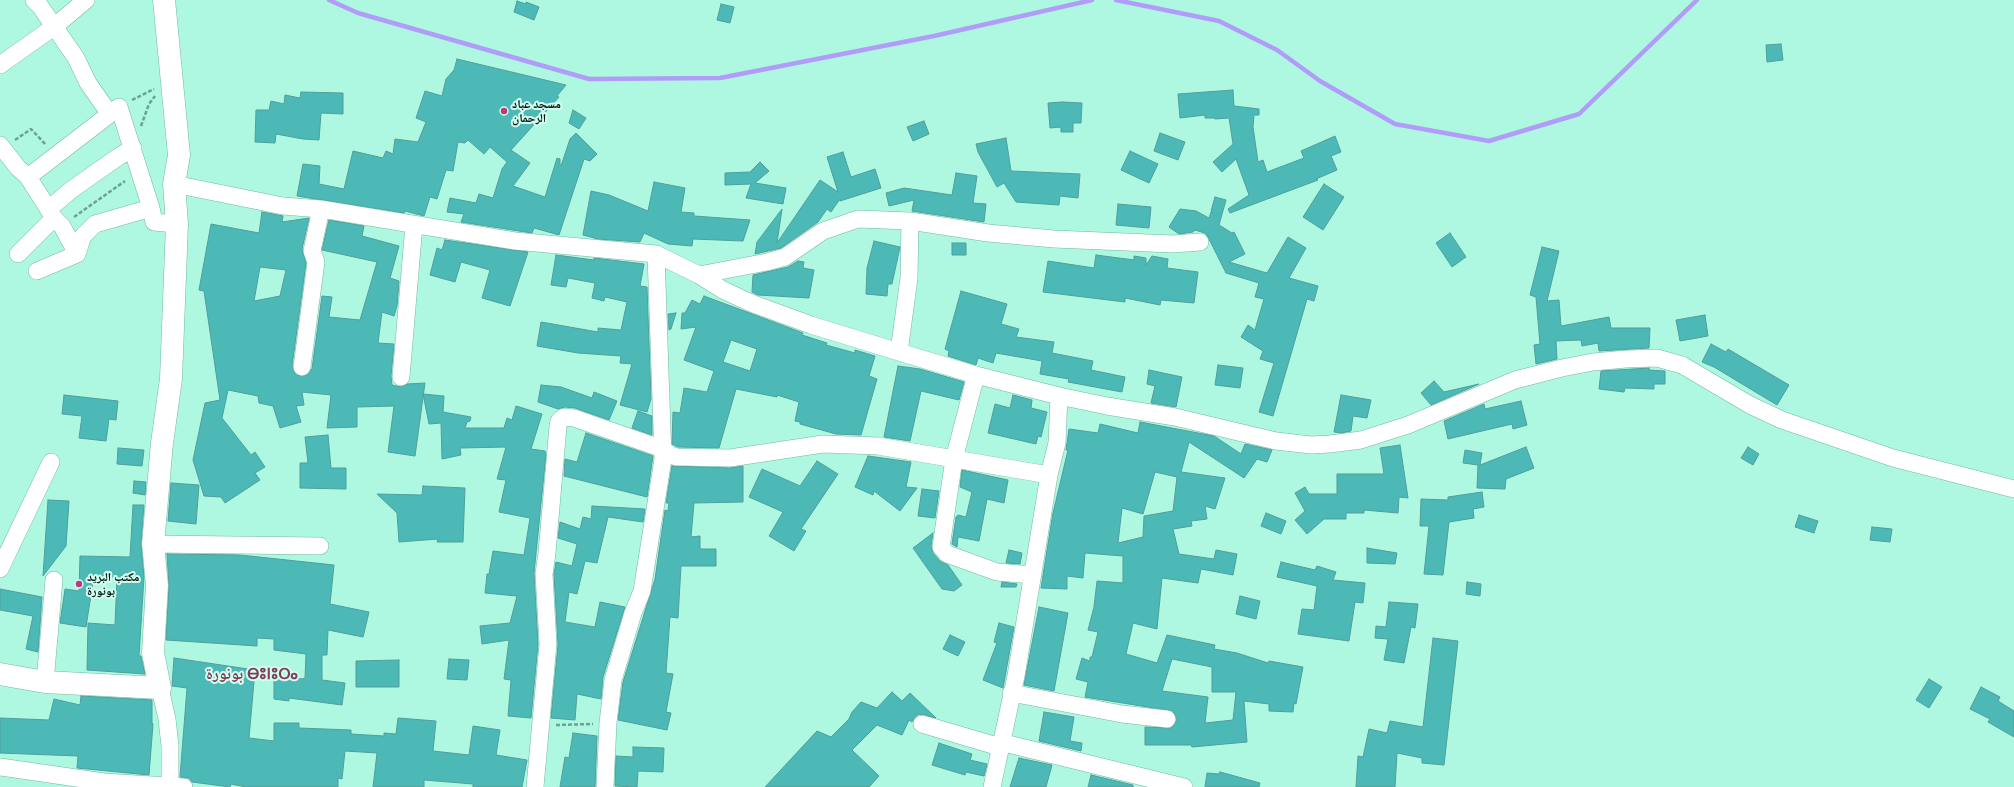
<!DOCTYPE html>
<html>
<head>
<meta charset="utf-8">
<style>
	body { margin:0 }
	canvas { display:block; background:#aef7e0 }
</style>
</head>
<body>
<canvas width="2014" height="787"></canvas>
<script>
const c = document.querySelector('canvas').getContext('2d');
c.lineJoin = 'round';
function poly(rows) {
  const path = new Path2D();
  for (const r of rows) {
    path.moveTo(r[0], r[1]);
    for (let i = 2; i < r.length; i += 2) path.lineTo(r[i], r[i + 1]);
  }
  return path;
}
function trace(path, color, width, dash) {
  c.strokeStyle = color;
  c.lineWidth = width;
  c.lineCap = dash ? 'butt' : 'round';
  c.setLineDash(dash || []);
  c.stroke(path);
}
function paint(path, color) {
  c.fillStyle = color;
  c.fill(path, 'evenodd');
}
function label(font, color, halo, rows, align = 'center') {
  c.font = font + ' Lato,"Noto Naskh Arabic","Noto Sans Tifinagh",sans-serif';
  c.lineWidth = 4;
  c.setLineDash([]);
  c.textBaseline = 'middle';
  c.strokeStyle = halo;
  c.fillStyle = color;
  for (const [text, x, y, turn = 0] of rows) {
    c.save();
    c.translate(x, y);
    c.rotate((+turn || 0) * Math.PI / 180);
    c.textAlign = isNaN(turn) ? turn : align;
    if (halo) c.strokeText(text, 0, 0);
    c.fillText(text, 0, 0);
    c.restore();
  }
}
trace(poly([
	[329,0,358,13,589,79,720,78,934,36,1092,0],
	[1116,0,1219,21,1277,50,1320,81,1395,124,1489,141,1579,114,1697,0]
]), '#b19df9', 4.5);
const building = poly([
	[517,1,526,4,526,2,539,7,534,20,514,12,517,1],
	[721,4,734,7,730,23,717,20,721,4],
	[1781,44,1783,60,1767,62,1766,45,1781,44],
	[457,59,566,85,557,96,559,97,511,150,530,163,513,186,545,197,557,158,560,159,560,165,561,166,570,139,576,133,597,154,590,161,584,159,559,235,534,228,532,233,461,222,464,214,447,212,450,198,476,203,479,194,493,198,502,169,507,162,490,147,484,154,468,140,465,143,458,142,453,171,446,170,437,199,430,197,424,216,405,211,404,213,297,196,303,164,320,166,319,184,344,189,353,151,383,158,386,151,393,154,395,139,418,142,426,122,416,118,425,91,442,96,446,79,454,70,457,59],
	[1233,90,1234,106,1259,109,1259,115,1254,115,1253,127,1258,162,1263,160,1267,172,1304,158,1301,151,1335,136,1341,152,1331,156,1337,170,1316,179,1318,180,1230,213,1228,209,1249,195,1236,159,1222,172,1213,162,1233,144,1229,118,1215,119,1214,118,1205,118,1205,115,1180,118,1178,94,1233,90],
	[301,92,343,93,343,114,321,113,319,140,303,139,276,134,275,143,255,142,256,110,269,110,271,101,284,104,285,95,300,98,301,92],
	[1062,102,1082,103,1081,123,1073,123,1073,132,1061,132,1061,127,1050,128,1048,103,1062,102],
	[573,110,586,118,579,129,569,123,573,110],
	[924,121,929,134,913,141,907,127,924,121],
	[1160,133,1185,142,1178,160,1154,151,1160,133],
	[1006,138,1011,171,1080,174,1078,198,1060,196,1059,205,1016,202,1004,183,997,187,978,152,976,144,1006,138],
	[1130,151,1158,164,1149,183,1121,170,1130,151],
	[843,152,851,177,875,169,881,188,840,201,840,199,831,212,827,209,818,222,781,248,755,254,757,242,782,209,777,243,820,180,838,192,827,157,843,152],
	[760,162,769,171,755,183,786,188,783,204,746,198,751,184,725,185,725,173,750,172,760,162],
	[956,173,977,176,973,203,986,204,984,222,912,211,914,200,889,206,886,193,904,188,952,195,956,173],
	[654,182,685,188,681,212,694,213,694,216,750,220,743,241,693,239,692,246,668,244,644,233,640,242,598,239,583,235,591,191,609,195,648,211,654,182],
	[1324,184,1344,197,1323,230,1303,217,1324,184],
	[1215,197,1226,200,1219,225,1232,233,1234,232,1245,254,1229,262,1267,273,1288,237,1306,248,1289,278,1318,286,1314,301,1307,299,1273,416,1259,412,1274,363,1260,359,1263,351,1241,337,1248,325,1255,330,1264,299,1255,297,1259,283,1226,273,1208,237,1205,233,1195,230,1193,232,1179,234,1169,227,1180,209,1196,211,1209,218,1211,212,1213,212,1211,211,1215,197],
	[1118,204,1151,207,1149,228,1116,225,1118,204],
	[262,212,283,216,282,222,309,218,302,249,306,263,292,366,296,375,305,376,312,369,322,296,332,297,329,317,360,320,377,262,322,250,329,220,364,226,362,236,399,246,390,278,399,281,397,306,394,316,382,312,378,343,394,344,391,376,392,385,401,387,407,384,425,383,415,456,388,452,394,406,357,407,357,427,327,428,331,395,302,392,304,405,296,406,301,422,280,428,273,406,259,403,258,396,228,390,222,418,251,455,255,452,265,467,255,473,260,480,225,503,221,497,204,496,193,460,205,403,220,400,204,291,199,290,211,224,259,233,262,212],
	[260,267,286,270,280,296,254,301,260,267],
	[1450,233,1466,257,1452,267,1436,243,1450,233],
	[445,240,528,252,510,306,482,298,490,270,461,262,455,282,430,275,437,248,442,250,445,240],
	[874,241,900,247,892,284,888,284,887,296,866,294,867,268,874,241],
	[952,243,966,243,966,255,952,255,952,243],
	[1542,247,1559,251,1547,301,1559,300,1561,326,1609,317,1611,328,1650,328,1649,348,1599,351,1598,343,1582,346,1581,340,1556,341,1557,359,1536,364,1534,345,1540,344,1536,297,1530,295,1542,247],
	[556,255,594,260,594,258,644,264,640,286,647,287,651,399,647,412,620,405,632,364,620,363,621,356,578,353,537,346,541,322,598,332,598,328,621,330,627,302,605,297,604,301,592,298,595,283,568,278,566,287,551,285,556,255],
	[1096,255,1134,260,1134,256,1146,258,1146,265,1152,256,1168,259,1167,268,1198,272,1194,303,1161,300,1160,305,1125,298,1125,302,1043,292,1048,261,1094,268,1096,255],
	[798,261,804,262,803,268,814,270,809,298,758,295,752,292,753,275,788,267,798,261],
	[961,291,1007,304,1001,324,1019,329,1016,337,1054,342,1052,353,1093,361,1091,370,1125,377,1122,392,1068,382,1069,379,1040,374,1042,361,996,353,993,363,978,358,976,365,948,356,949,351,945,349,961,291],
	[704,296,803,333,802,335,827,343,826,345,855,353,855,350,875,356,869,376,877,379,861,435,836,434,800,424,800,422,795,421,799,402,777,395,777,397,736,389,719,448,678,447,672,444,673,412,680,413,684,388,707,392,714,371,684,360,696,327,681,329,682,313,685,313,692,300,700,304,704,296],
	[731,340,757,349,750,371,723,362,731,340],
	[676,313,671,329,669,330,668,314,676,313],
	[1705,315,1708,336,1680,341,1676,320,1705,315],
	[1711,344,1726,352,1728,349,1789,385,1777,405,1714,367,1702,362,1711,344],
	[1218,365,1243,368,1240,388,1215,385,1218,365],
	[898,366,920,369,964,382,959,400,921,391,910,441,884,437,898,366],
	[1649,368,1649,370,1665,371,1665,384,1654,384,1654,389,1625,388,1624,392,1599,389,1601,371,1649,368],
	[1149,370,1182,377,1176,407,1151,403,1155,386,1147,384,1149,370],
	[1434,381,1444,392,1479,384,1431,405,1421,393,1434,381],
	[541,385,561,387,592,398,594,392,617,401,609,420,575,408,565,407,558,409,538,402,541,385],
	[423,394,444,396,443,412,471,417,470,421,467,422,465,428,504,428,507,418,512,420,516,406,542,414,531,449,545,451,546,454,534,573,538,644,531,718,508,716,511,680,504,679,509,640,482,644,480,626,510,623,517,596,485,593,487,574,489,574,493,551,524,555,530,518,499,512,506,480,497,479,506,447,460,448,461,455,442,459,441,423,429,424,423,394],
	[64,395,118,401,116,420,109,419,106,441,79,438,82,416,62,414,64,395],
	[1013,395,1032,400,1031,408,1047,412,1041,437,1038,436,1036,444,988,433,995,404,1010,408,1013,395],
	[1341,395,1371,400,1367,418,1353,416,1351,431,1341,433,1334,432,1341,395],
	[1521,401,1527,425,1513,429,1512,424,1448,439,1444,421,1484,404,1485,409,1521,401],
	[638,411,652,416,652,435,632,428,638,411],
	[1140,422,1214,436,1241,454,1245,444,1272,450,1267,462,1257,459,1244,478,1189,442,1181,472,1225,478,1215,509,1205,506,1207,519,1191,521,1192,526,1173,529,1179,554,1214,559,1216,550,1237,554,1233,575,1201,569,1198,583,1162,578,1157,629,1133,623,1126,654,1157,663,1167,635,1215,645,1214,649,1237,653,1268,663,1269,661,1303,667,1296,704,1294,703,1293,712,1269,711,1269,704,1244,701,1247,742,1192,747,1191,745,1145,745,1145,727,1171,728,1177,720,1173,711,1085,697,1088,682,1076,679,1082,658,1090,661,1090,657,1092,657,1098,632,1088,630,1094,607,1097,581,1123,583,1123,556,1085,553,1083,578,1067,576,1067,589,1041,588,1053,513,1068,450,1066,450,1069,429,1098,433,1100,424,1138,433,1140,422],
	[1155,472,1177,477,1173,511,1144,516,1143,537,1118,543,1122,508,1143,514,1155,472],
	[1172,659,1212,667,1212,692,1236,692,1233,720,1205,723,1208,697,1162,691,1172,659],
	[586,433,653,456,647,497,564,476,565,459,577,462,586,433],
	[328,435,331,468,346,468,346,489,300,488,300,463,308,463,305,437,328,435],
	[1400,445,1408,498,1399,497,1398,513,1364,510,1364,513,1346,513,1346,519,1324,519,1307,534,1295,520,1305,511,1295,493,1305,487,1309,494,1337,494,1337,474,1384,474,1380,448,1400,445],
	[1526,447,1534,468,1506,479,1505,489,1477,488,1478,465,1463,463,1465,450,1482,453,1480,465,1526,447],
	[1748,447,1759,454,1753,465,1741,458,1748,447],
	[118,448,144,450,142,466,117,464,118,448],
	[868,456,911,462,906,487,917,488,900,511,874,491,873,495,855,487,868,456],
	[817,461,838,474,801,529,806,531,794,551,769,536,783,512,749,497,762,469,800,486,817,461],
	[672,466,730,468,743,466,743,502,694,503,691,537,700,536,700,549,716,549,716,566,681,566,678,618,670,617,666,673,673,674,666,712,671,713,667,730,618,720,623,682,655,579,665,510,668,511,669,503,666,503,672,466],
	[962,470,1008,480,1004,503,987,499,979,541,958,537,957,547,952,544,956,517,958,515,966,517,972,492,960,487,962,470],
	[134,481,146,482,145,495,133,493,134,481],
	[171,483,199,485,196,524,168,521,171,483],
	[423,486,465,488,463,542,437,542,438,539,399,542,397,513,377,494,422,495,423,486],
	[922,489,939,491,935,518,918,516,922,489],
	[1482,492,1484,507,1473,509,1474,518,1449,522,1443,575,1424,574,1429,526,1420,526,1421,499,1448,500,1448,497,1482,492],
	[48,500,69,501,66,546,43,576,48,500],
	[133,505,144,505,141,543,144,577,139,656,141,656,145,674,87,670,88,623,115,625,117,577,94,576,86,627,60,623,65,589,79,591,80,556,130,557,133,505],
	[592,506,645,509,643,522,608,517,597,563,585,561,577,594,569,592,565,622,595,627,600,602,625,607,603,677,601,699,577,694,575,720,551,718,558,645,554,574,556,562,572,566,577,544,558,538,560,522,580,529,583,517,591,519,592,506],
	[1266,513,1286,521,1281,534,1261,526,1266,513],
	[1799,515,1818,521,1814,533,1795,527,1799,515],
	[1872,527,1892,529,1890,542,1870,540,1872,527],
	[933,533,931,546,933,553,940,561,948,565,962,585,954,591,942,589,913,548,933,533],
	[1367,548,1397,553,1395,564,1367,563,1367,548],
	[1009,550,1022,553,1020,564,1006,563,1009,550],
	[167,554,240,555,334,565,330,604,369,612,363,637,328,630,327,655,322,655,322,680,345,683,342,705,289,698,289,701,274,699,274,675,302,679,305,678,306,654,274,650,274,639,257,638,257,646,166,640,169,586,167,554],
	[1281,562,1315,570,1317,566,1336,572,1333,580,1365,583,1363,603,1355,602,1349,641,1298,634,1302,609,1314,610,1317,586,1277,577,1281,562],
	[1002,582,1017,584,1016,587,1001,587,1002,582],
	[1467,582,1481,584,1480,596,1466,594,1467,582],
	[0,589,42,597,38,652,26,649,33,616,0,610,0,589],
	[1240,596,1260,601,1256,619,1236,614,1240,596],
	[1389,602,1418,604,1415,628,1411,627,1404,663,1384,660,1388,639,1375,638,1376,626,1386,627,1389,602],
	[1039,607,1068,613,1054,691,1024,685,1039,607],
	[999,623,1014,627,1003,688,983,680,997,643,994,642,999,623],
	[950,635,965,642,958,656,943,649,950,635],
	[1433,638,1458,641,1444,765,1422,763,1422,758,1397,753,1395,787,1356,787,1358,756,1363,757,1369,729,1387,733,1390,721,1423,727,1433,638],
	[174,658,255,670,249,738,274,741,274,723,299,723,299,728,351,730,351,734,384,736,384,733,396,734,398,718,436,721,433,751,469,755,473,726,500,730,496,755,527,760,522,787,473,787,473,784,424,780,424,787,373,787,377,753,345,751,342,779,338,778,338,787,246,787,231,784,230,787,192,782,189,778,180,777,187,688,172,686,174,658],
	[449,659,469,660,467,680,447,679,449,659],
	[399,660,399,687,356,687,356,661,399,660],
	[1929,679,1942,687,1929,708,1916,700,1929,679],
	[1981,687,2000,697,1998,701,2014,711,2014,737,1988,722,1990,719,1970,709,1981,687],
	[892,692,902,701,910,693,936,718,919,714,915,717,912,722,909,720,902,735,877,725,852,750,879,776,869,787,765,787,817,731,831,737,849,719,852,712,861,702,877,708,892,692],
	[81,696,152,700,152,723,153,724,149,775,77,768,78,756,0,753,0,718,49,720,54,699,80,705,81,696],
	[1044,712,1074,717,1070,741,1082,743,1081,751,1039,741,1044,712],
	[573,733,597,736,595,787,560,787,565,757,569,758,573,733],
	[939,743,972,754,970,760,987,764,984,776,966,772,965,775,932,765,939,743],
	[633,747,664,748,663,772,638,771,637,787,615,786,616,756,633,757,633,747],
	[1019,758,1052,765,1046,787,1010,787,1019,758],
	[1220,772,1260,783,1259,787,1205,787,1207,773,1219,774,1220,772],
	[1091,775,1133,785,1133,787,1088,787,1091,775]
]);
paint(building, '#4cb9b7');
trace(building, '#4f9f9c', 1);
const street = poly([
	[34,0,40,6,76,58,88,83,109,113],
	[0,65,55,26,86,0],
	[0,145,18,168,28,177,54,218,62,226,77,254,83,236,95,224,151,208,119,107,28,177],
	[174,184,283,206,321,209,515,241,656,254,699,275,723,290,751,303,811,325,899,352,976,375,1059,396,1107,406,1175,417,1276,441,1311,445,1330,444,1361,440,1408,425,1515,380,1562,368,1593,362,1626,359,1657,358,1682,365,1750,405,1782,420,1893,458,2014,489],
	[50,208,71,190,118,157,133,148],
	[151,208,154,222,177,224],
	[18,254,54,218],
	[37,271,77,254],
	[699,275,767,262,785,257,823,231,858,219,910,221,988,233,1054,239,1173,244,1200,242],
	[899,352,909,278,910,221],
	[302,367,316,262,312,251,321,209],
	[976,375,954,459,941,547,947,554,997,572,1033,575],
	[401,377,414,225],
	[153,544,320,546],
	[0,569,51,462],
	[45,682,54,580],
	[160,688,167,719,170,746,170,787],
	[1011,693,1122,714,1167,719],
	[922,724,1000,747],
	[1000,742,1184,787],
	[0,767,104,782,184,787],
	[535,787,548,644,544,574,547,553,558,426,559,421,564,417,574,418,663,449,670,455,677,457,730,458,823,444,878,446,1049,475],
	[605,787,608,723,613,680,633,613,642,591,663,459,656,254],
	[992,787,1016,676,1049,475,1057,443,1059,396]
]);
const secondary = poly([
	[0,674,45,682,160,688,153,653,157,585,153,544,162,443,171,379,177,224,174,184,179,155,164,0]
]);
trace(street, '#72b9a4', 18);
trace(secondary, '#72b9a4', 23);
trace(poly([
	[132,100,154,89],
	[141,126,149,104,155,96],
	[15,140,31,129,46,145],
	[74,217,125,181],
	[556,725,593,724]
]), '#6ba291', 2.5, [4, 2]);
trace(street, '#fff', 17);
trace(secondary, '#fff', 22);
for (const [x, y, r, color] of [
	[504,111,4,"#bd397d"],
	[79,584,4,"#bd397d"]
]) {
  const dot = new Path2D();
  dot.arc(x, y, r, 0, 2 * Math.PI);
  c.fillStyle = color;
  c.fill(dot);
  trace(dot, '#d3fdef', 1.5);
}
label('bold 12px', '#001b14', '#d3fdef', [
	["مسجد عباد",512,104],
	["الرحمان",512,118],
	["مكتب البريد",87,577],
	["بونورة",87,591]
], 'left');
label('bold 16px', '#803c5b', '#d3fdef', [
	["بونورة ⴱⵓⵏⵓⵔⴰ",252,674]
]);
</script>
</body>
</html>
